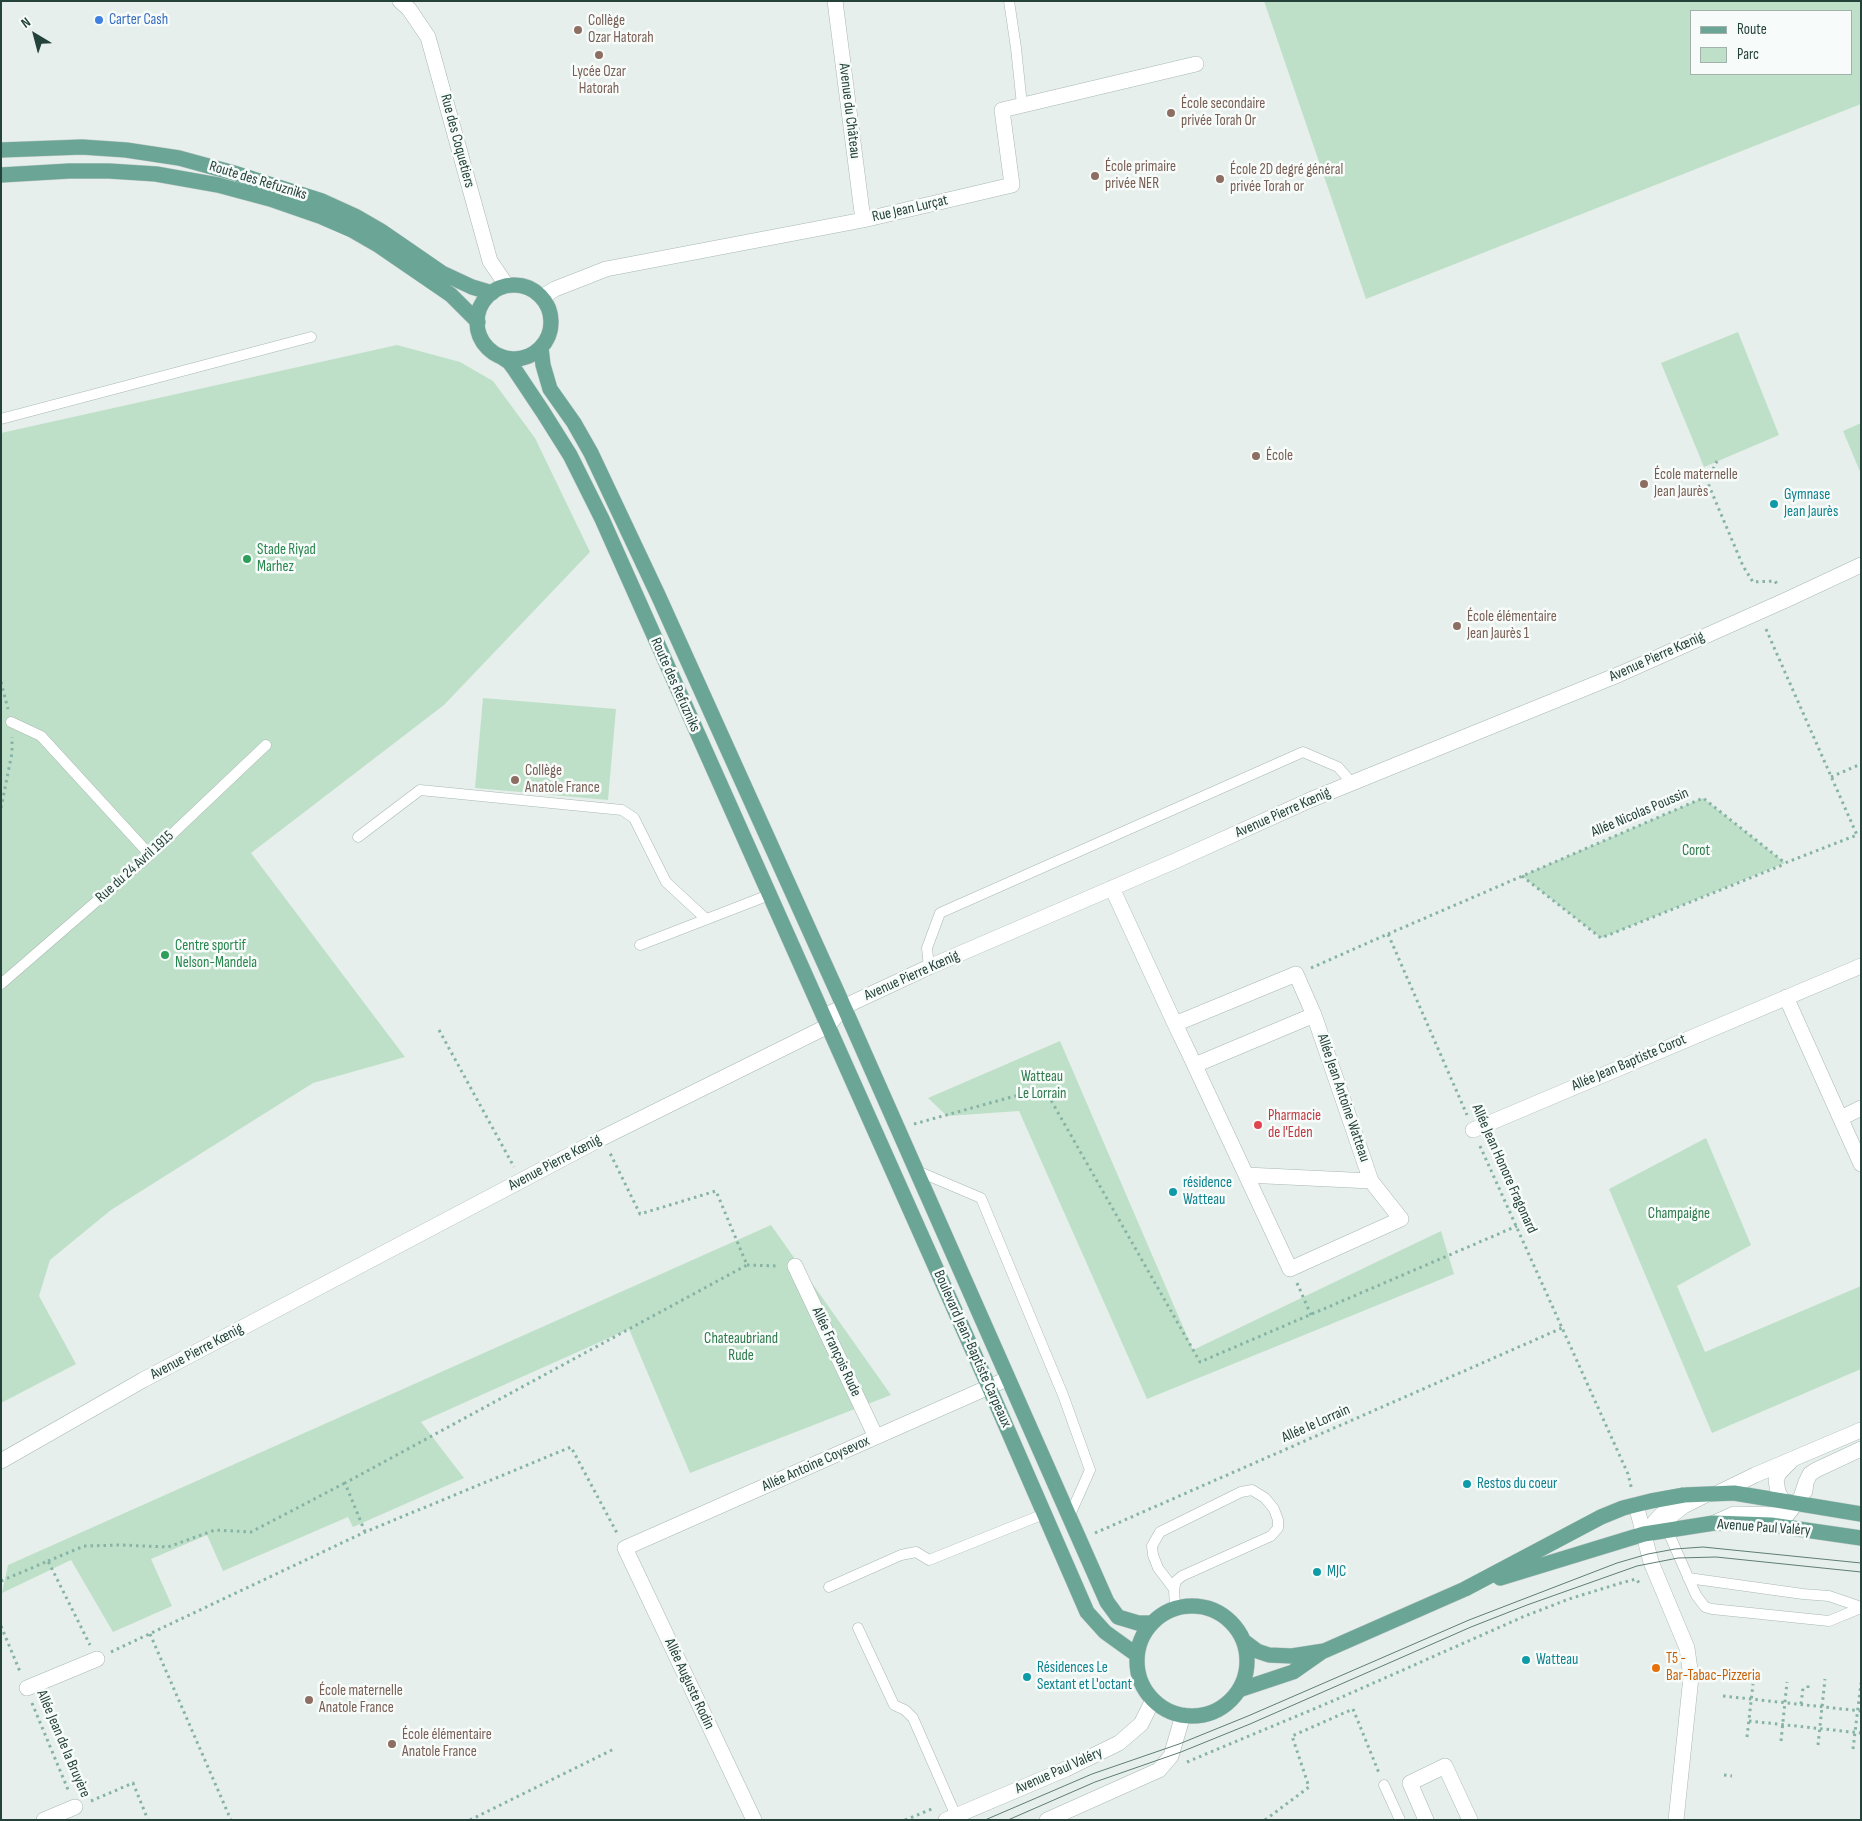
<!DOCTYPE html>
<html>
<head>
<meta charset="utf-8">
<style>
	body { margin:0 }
	#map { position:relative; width:1862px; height:1821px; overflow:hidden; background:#e6efeb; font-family:"Sofia Sans Condensed",sans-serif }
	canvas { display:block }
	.frame { position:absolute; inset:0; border:2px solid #24423a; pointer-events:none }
	.legend { position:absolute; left:1690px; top:10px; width:162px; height:65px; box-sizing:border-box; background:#f7fbf9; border:1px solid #a3b1ad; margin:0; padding:6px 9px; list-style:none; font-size:15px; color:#24423a }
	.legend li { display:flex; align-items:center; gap:10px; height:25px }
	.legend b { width:25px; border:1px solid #a3b1ad }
	.north { position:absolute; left:10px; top:10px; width:50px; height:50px; -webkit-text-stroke:4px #f7fbf9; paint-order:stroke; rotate:323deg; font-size:14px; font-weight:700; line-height:20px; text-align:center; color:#24423a }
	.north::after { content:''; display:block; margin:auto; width:18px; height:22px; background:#24423a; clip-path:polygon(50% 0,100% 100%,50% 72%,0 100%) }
</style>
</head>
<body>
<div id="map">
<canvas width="1862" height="1821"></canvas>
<div class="frame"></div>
<ul class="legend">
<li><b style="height:6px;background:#6aa596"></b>Route</li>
<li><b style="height:14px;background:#bfe0c8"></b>Parc</li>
</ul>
<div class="north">N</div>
</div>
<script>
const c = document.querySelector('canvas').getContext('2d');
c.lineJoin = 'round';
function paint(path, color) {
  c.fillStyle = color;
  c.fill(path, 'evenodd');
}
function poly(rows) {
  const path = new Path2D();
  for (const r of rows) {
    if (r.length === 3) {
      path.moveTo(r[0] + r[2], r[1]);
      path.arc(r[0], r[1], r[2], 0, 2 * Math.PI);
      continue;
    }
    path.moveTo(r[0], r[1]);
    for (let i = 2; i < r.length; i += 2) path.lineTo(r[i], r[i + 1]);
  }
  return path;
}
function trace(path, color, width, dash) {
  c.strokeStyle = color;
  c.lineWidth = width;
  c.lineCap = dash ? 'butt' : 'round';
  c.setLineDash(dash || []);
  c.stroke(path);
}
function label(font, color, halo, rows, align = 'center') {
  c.font = font + ' "Sofia Sans Condensed",sans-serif';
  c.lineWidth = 5;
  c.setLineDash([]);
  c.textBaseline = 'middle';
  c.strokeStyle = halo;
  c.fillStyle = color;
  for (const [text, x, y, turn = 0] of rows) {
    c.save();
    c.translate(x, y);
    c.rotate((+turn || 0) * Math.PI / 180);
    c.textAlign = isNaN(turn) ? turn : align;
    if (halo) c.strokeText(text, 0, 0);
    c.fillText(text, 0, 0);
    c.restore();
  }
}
paint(poly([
	[1264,1,1861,1,1861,104,1366,299],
	[1691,11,1851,11,1851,74,1691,74],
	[1738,332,1779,435,1704,467,1661,363],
	[397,345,460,362,493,381,535,438,590,552,444,705,251,853,405,1057,313,1083,111,1210,50,1260,39,1296,76,1364,1,1403,1,433],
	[1861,423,1861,474,1843,431],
	[483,698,616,709,608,800,475,788],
	[1703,798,1785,863,1601,938,1522,876],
	[1060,1041,1193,1350,1441,1231,1454,1274,1147,1399,1019,1111,947,1116,928,1098],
	[1706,1138,1751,1245,1677,1286,1705,1352,1861,1286,1861,1369,1712,1433,1609,1189],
	[771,1225,891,1395,690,1473,629,1329,421,1422,464,1478,353,1527,348,1517,223,1571,207,1535,151,1559,172,1606,113,1632,71,1560,2,1593,8,1565]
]), '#bfe0c8');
const lane = poly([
	[1009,1,1016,48,1022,105],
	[1,419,311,337],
	[11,722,41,736,150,855],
	[358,837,420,790,622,810,634,818,666,882,706,919],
	[640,945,769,895],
	[929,967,927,948,940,913,1303,752,1338,767,1352,783],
	[1,984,150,855,266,745],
	[915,1170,981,1198,1063,1395,1090,1470,1069,1517],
	[1707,1497,1685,1508,1671,1519,1666,1524,1666,1527,1696,1595,1705,1607,1712,1609,1829,1621,1861,1608],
	[1688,1578,1803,1594,1829,1596,1861,1607],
	[829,1587,901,1555,916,1552,929,1560,1044,1514],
	[1174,1589,1158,1568,1153,1555,1152,1546,1160,1532,1241,1492,1252,1490,1265,1498,1274,1509,1278,1520,1278,1528,1271,1536,1182,1576,1176,1581,1174,1589,1175,1608],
	[858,1628,894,1705,905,1710,913,1718,956,1816],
	[1384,1785,1400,1820]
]);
const street = poly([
	[400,1,409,9,428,37,490,261,507,286],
	[835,1,863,220],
	[542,297,555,289,606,269,863,220,1012,185,1002,110,1196,64],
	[1112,888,1175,1024,1188,1051,1246,1175,1290,1269,1401,1219,1371,1181,1314,1015,1296,974,1175,1024],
	[1786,997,1861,1164],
	[824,1016,929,967,1175,861,1310,800,1620,674,1786,600,1861,565],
	[1195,1065,1314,1015],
	[1841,1118,1861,1108],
	[1473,1130,1861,966],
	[1246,1175,1371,1181],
	[795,1266,876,1437],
	[1,1461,143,1380,602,1138,828,1026,836,1016],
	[1805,1491,1806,1482,1810,1474,1816,1470,1861,1449],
	[1718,1493,1755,1475,1861,1430],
	[1636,1505,1651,1562,1687,1648,1691,1677,1676,1820],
	[1788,1511,1778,1492,1776,1480,1779,1473,1790,1462],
	[1714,1523,1734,1514,1787,1515,1801,1497,1806,1482],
	[1644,1534,1659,1517,1684,1495],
	[27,1688,97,1659],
	[44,1820,75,1807],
	[754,1820,625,1548,1007,1379],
	[946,1820,1066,1769,1119,1743,1141,1724,1153,1700],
	[1047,1820,1159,1770,1171,1756,1183,1715],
	[1426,1820,1410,1783,1445,1766,1470,1820]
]);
const primary = poly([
	[1,150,82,147,126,150,179,158,234,173,322,201,355,216,381,231,442,273,472,287,492,293],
	[1,175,69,171,109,171,156,174,218,185,270,199,322,217,352,230,378,245,451,295,478,322],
	[514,322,37],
	[541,348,543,365,550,389,574,423,591,453,658,595,844,1007,1107,1602,1118,1617,1138,1623,1152,1623],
	[500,356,509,362,515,370,543,412,570,455,602,519,989,1387,1087,1612,1105,1632,1137,1655],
	[1500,1578,1644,1534,1714,1523,1771,1525,1861,1538],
	[1192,1661,55],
	[1245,1642,1257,1651,1269,1655,1292,1656,1324,1651,1465,1589,1601,1517,1623,1508,1651,1501,1684,1495,1734,1493,1861,1514],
	[1239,1690,1293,1672,1323,1651]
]);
trace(lane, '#a8b8b2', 11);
trace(street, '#a8b8b2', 16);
trace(primary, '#c2cac8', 16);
trace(poly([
	[1717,461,1707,481,1743,566,1753,582,1775,581,1778,586],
	[1,682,8,709],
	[1831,777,1861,764],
	[1,808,12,753,12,737],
	[1522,876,1601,938,1785,864],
	[1388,934,1703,798,1785,863,1857,835,1765,627],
	[1311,968,1388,934,1467,1115],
	[439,1030,514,1167],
	[914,1124,1044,1088,1200,1362,1517,1226],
	[1480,1146,1628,1474,1632,1490],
	[747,1265,779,1266],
	[1297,1283,1311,1315],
	[365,1532,345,1483,747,1265,716,1191,640,1214,610,1153],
	[1095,1533,1562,1328],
	[48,1561,84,1546,121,1545,168,1547,215,1530,251,1532,345,1483],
	[1,1581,48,1561,90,1645],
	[1,1626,21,1674],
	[150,1634,231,1820],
	[111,1652,365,1532,571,1447,617,1533],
	[1808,1688,1808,1684],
	[1723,1696,1861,1711],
	[32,1703,69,1792],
	[1801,1704,1803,1688],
	[1749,1721,1861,1733],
	[1747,1737,1753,1684],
	[1781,1741,1787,1682],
	[1818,1745,1825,1679],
	[1853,1749,1861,1683],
	[1187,1762,1335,1700,1525,1616,1569,1599,1621,1583,1636,1579,1640,1584],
	[1724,1775,1732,1776],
	[91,1801,133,1783,148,1820],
	[470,1820,614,1749],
	[905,1820,934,1808],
	[1265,1820,1309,1787,1292,1736,1353,1709,1379,1773]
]), '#86b3a5', 3, [2.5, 4]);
trace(lane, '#fff', 10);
trace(street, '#fff', 15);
trace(primary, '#6aa596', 15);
trace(poly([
	[985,1820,1092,1774,1179,1744,1248,1716,1469,1620,1617,1563,1648,1554,1675,1549,1703,1547,1861,1563],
	[1008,1820,1095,1782,1181,1752,1250,1724,1471,1627,1527,1605,1637,1566,1678,1558,1716,1557,1861,1572]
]), '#5f7d75', 1);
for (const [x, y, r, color] of [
	[99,20,5,"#3f7fe0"],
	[578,30,5,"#8d6e63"],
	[599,55,5,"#8d6e63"],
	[1171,113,5,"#8d6e63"],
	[1095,176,5,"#8d6e63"],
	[1220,179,5,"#8d6e63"],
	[1256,456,5,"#8d6e63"],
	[1644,484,5,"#8d6e63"],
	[1774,504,5,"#0f9aa8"],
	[247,559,5,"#2e9e5b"],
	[1457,626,5,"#8d6e63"],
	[515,780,5,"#8d6e63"],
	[165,955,5,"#2e9e5b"],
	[1258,1125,5,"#e0444e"],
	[1173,1192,5,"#0f9aa8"],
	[1467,1484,5,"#0f9aa8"],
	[1317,1572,5,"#0f9aa8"],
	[1526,1660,5,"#0f9aa8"],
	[1656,1668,5,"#e8710a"],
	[1027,1677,5,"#0f9aa8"],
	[309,1700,5,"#8d6e63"],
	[392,1744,5,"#8d6e63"]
]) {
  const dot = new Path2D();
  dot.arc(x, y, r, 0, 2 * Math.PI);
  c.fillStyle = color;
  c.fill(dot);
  trace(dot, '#f7fbf9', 2);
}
label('15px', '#366cbe', '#f7fbf9', [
	["Carter Cash",109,20]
], 'left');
label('15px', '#785e54', '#f7fbf9', [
	["Collège",588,21],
	["Ozar Hatorah",588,38],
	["Lycée Ozar",599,72,"center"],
	["Hatorah",599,89,"center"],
	["École secondaire",1181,104],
	["privée Torah Or",1181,121],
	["École primaire",1105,167],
	["privée NER",1105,184],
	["École 2D degré général",1230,170],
	["privée Torah or",1230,187],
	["École",1266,456],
	["École maternelle",1654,475],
	["Jean Jaurès",1654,492],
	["École élémentaire",1467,617],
	["Jean Jaurès 1",1467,634],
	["Collège",525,771],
	["Anatole France",525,788],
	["École maternelle",319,1691],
	["Anatole France",319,1708],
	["École élémentaire",402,1735],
	["Anatole France",402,1752]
], 'left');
label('15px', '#24423a', '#f7fbf9', [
	["Avenue du Château",849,111,83],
	["Rue des Coquetiers",457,141,75],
	["Route des Refuzniks",258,181,17],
	["Rue Jean Lurçat",910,209,-13],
	["Avenue Pierre Kœnig",1657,657,-24],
	["Route des Refuzniks",675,685,66],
	["Avenue Pierre Kœnig",1283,813,-24],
	["Allée Nicolas Poussin",1640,813,-23],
	["Rue du 24 Avril 1915",135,867,-42],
	["Avenue Pierre Kœnig",912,976,-24],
	["Allée Jean Baptiste Corot",1629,1063,-23],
	["Allée Jean Antoine Watteau",1343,1098,71],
	["Avenue Pierre Kœnig",555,1163,-28],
	["Allée Jean Honore Fragonard",1504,1169,66],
	["Boulevard Jean-Baptiste Carpeaux",972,1349,66],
	["Avenue Pierre Kœnig",197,1352,-28],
	["Allée François Rude",836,1352,65],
	["Allée le Lorrain",1316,1424,-24],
	["Allée Antoine Coysevox",816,1464,-24],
	["Avenue Paul Valéry",1764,1528,4],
	["Allée Auguste Rodin",689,1684,65],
	["Allée Jean de la Bruyère",63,1744,67],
	["Avenue Paul Valéry",1059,1771,-24]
]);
label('15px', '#0d838f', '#f7fbf9', [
	["Gymnase",1784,495],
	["Jean Jaurès",1784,512],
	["résidence",1183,1183],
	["Watteau",1183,1200],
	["Restos du coeur",1477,1484],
	["MJC",1327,1572],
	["Watteau",1536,1660],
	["Résidences Le",1037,1668],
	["Sextant et L'octant",1037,1685]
], 'left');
label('15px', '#27864d', '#f7fbf9', [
	["Stade Riyad",257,550],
	["Marhez",257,567],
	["Centre sportif",175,946],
	["Nelson-Mandela",175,963]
], 'left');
label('15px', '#2d7a4b', '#f7fbf9', [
	["Corot",1696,851],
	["Watteau",1042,1077],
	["Le Lorrain",1042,1094],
	["Champaigne",1679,1214],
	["Chateaubriand",741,1339],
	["Rude",741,1356]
]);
label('15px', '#be3a42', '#f7fbf9', [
	["Pharmacie",1268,1116],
	["de l'Eden",1268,1133]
], 'left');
label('15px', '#c56008', '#f7fbf9', [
	["T5 -",1666,1659],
	["Bar-Tabac-Pizzeria",1666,1676]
], 'left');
</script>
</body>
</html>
